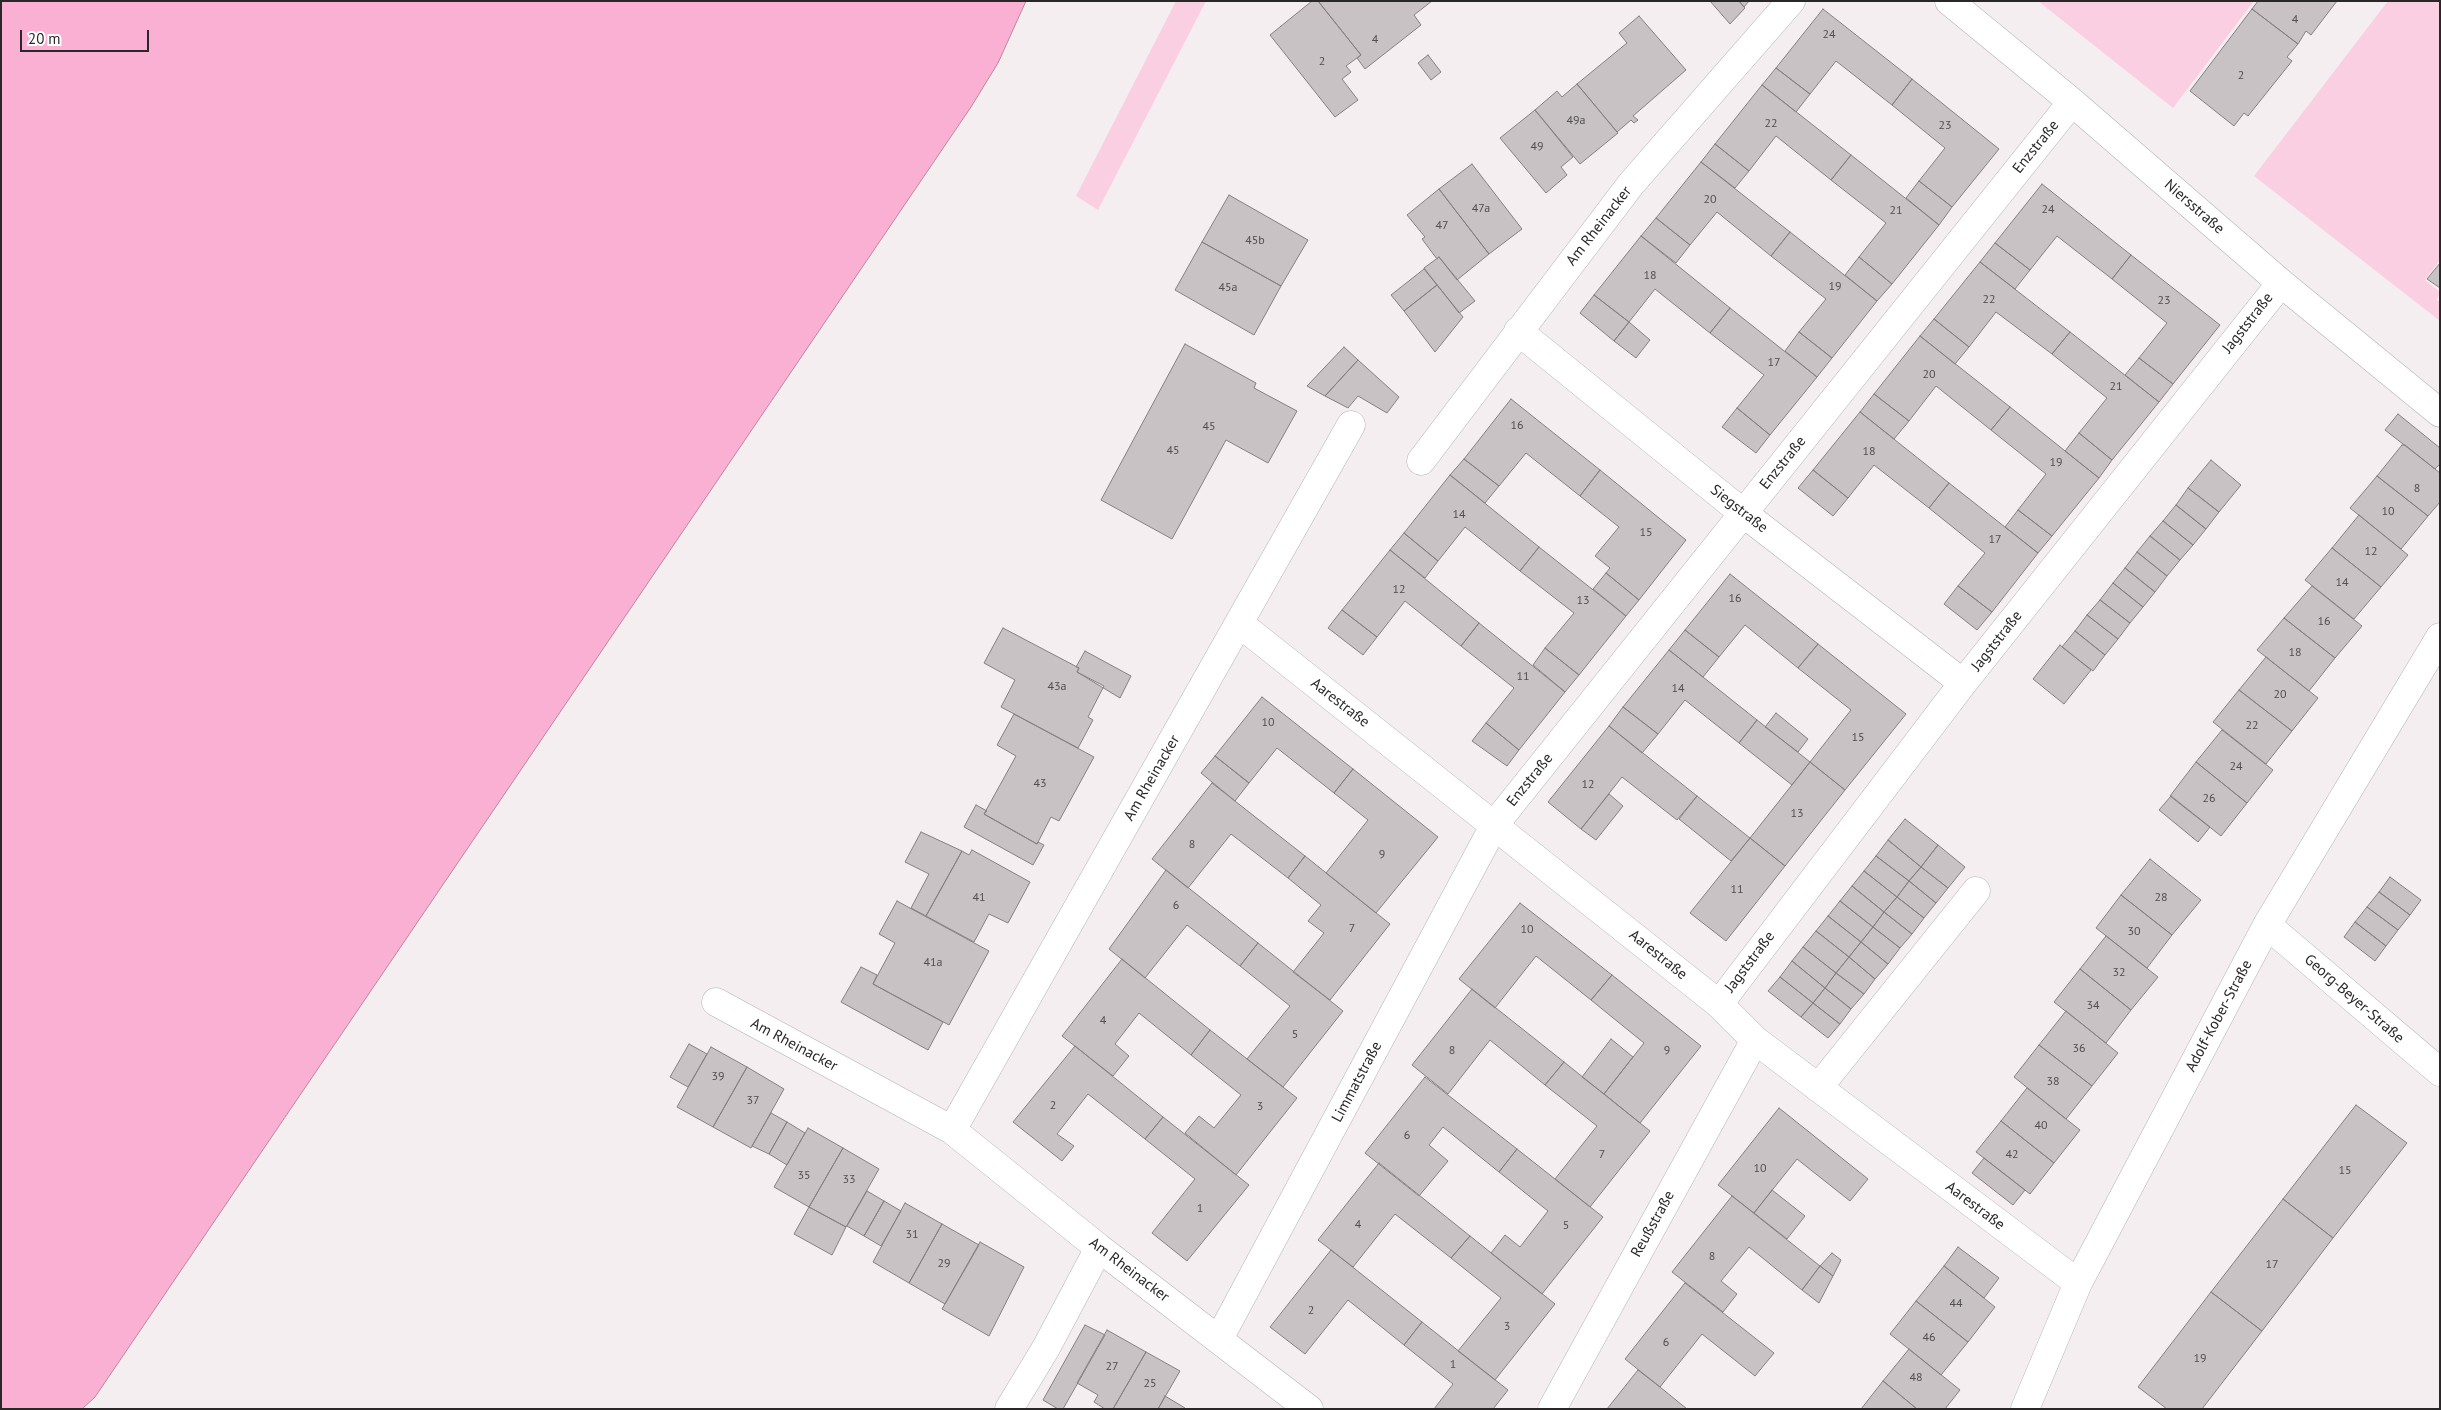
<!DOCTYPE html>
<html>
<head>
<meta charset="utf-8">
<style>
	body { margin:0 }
	#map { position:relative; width:2441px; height:1410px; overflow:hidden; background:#f5eef1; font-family:"PT Sans",sans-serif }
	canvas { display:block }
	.frame { position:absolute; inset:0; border:2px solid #292728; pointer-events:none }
	.scale { position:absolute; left:20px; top:30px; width:129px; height:22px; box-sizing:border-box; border:2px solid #292728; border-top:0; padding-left:6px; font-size:15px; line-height:18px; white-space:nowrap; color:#292728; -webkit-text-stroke:4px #fff; paint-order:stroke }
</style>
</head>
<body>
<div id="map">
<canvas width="2441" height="1410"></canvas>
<div class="frame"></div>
<div class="scale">20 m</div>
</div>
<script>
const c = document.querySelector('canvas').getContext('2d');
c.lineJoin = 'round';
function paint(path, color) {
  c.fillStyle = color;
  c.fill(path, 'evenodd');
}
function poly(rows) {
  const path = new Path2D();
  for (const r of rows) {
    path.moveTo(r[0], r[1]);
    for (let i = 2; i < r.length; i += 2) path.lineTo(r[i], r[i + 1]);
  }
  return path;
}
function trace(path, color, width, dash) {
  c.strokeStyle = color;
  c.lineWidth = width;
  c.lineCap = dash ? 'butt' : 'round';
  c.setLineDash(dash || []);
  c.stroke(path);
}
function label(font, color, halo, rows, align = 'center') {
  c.font = font + ' "PT Sans",sans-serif';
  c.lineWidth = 5;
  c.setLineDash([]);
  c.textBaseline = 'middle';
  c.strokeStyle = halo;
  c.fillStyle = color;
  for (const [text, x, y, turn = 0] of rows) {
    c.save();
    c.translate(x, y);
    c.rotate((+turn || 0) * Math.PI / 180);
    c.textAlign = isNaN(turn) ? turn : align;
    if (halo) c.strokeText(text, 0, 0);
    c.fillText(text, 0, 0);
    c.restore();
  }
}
paint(poly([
	[1176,1,1206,1,1098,210,1076,196],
	[2038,1,2254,1,2173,108],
	[2388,1,2440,1,2440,260,2425,280,2440,292,2437,300,2440,302,2440,321,2254,176]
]), '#facfe2');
const water = poly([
	[1,1,1026,1,998,63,971,107,95,1397,82,1409,1,1409,1,1]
]);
paint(water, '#fab0d2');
trace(water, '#bb879f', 1);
const building = poly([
	[1312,1,1318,1,1361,55,1346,66,1351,72,1342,79,1358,100,1335,117,1270,35,1312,1],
	[1318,1,1432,1,1414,15,1421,25,1365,69,1357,58,1361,55,1318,1],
	[1710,1,1739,1,1745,8,1730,24,1710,1],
	[1739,1,1749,1,1744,7,1739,1],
	[2258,1,2337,1,2311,35,2306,31,2298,44,2252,9,2258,1],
	[1823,9,1912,79,1892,105,1836,61,1810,94,1776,68,1823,9],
	[2252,9,2298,44,2287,57,2292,61,2248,116,2244,113,2234,126,2190,91,2252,9],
	[1639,16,1686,70,1633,116,1638,120,1634,123,1631,120,1617,132,1577,84,1627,43,1619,33,1639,16],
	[1428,55,1441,72,1431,80,1418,63,1428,55],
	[1776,68,1810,94,1796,112,1762,85,1776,68],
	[1912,79,1999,149,1952,207,1919,181,1945,148,1892,105,1912,79],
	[1577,84,1618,133,1580,164,1535,110,1557,91,1562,97,1577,84],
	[1762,85,1851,155,1831,180,1776,136,1749,171,1715,144,1762,85],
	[1535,110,1573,157,1561,167,1567,175,1546,193,1500,138,1535,110],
	[1715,144,1749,171,1735,188,1701,162,1715,144],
	[1851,155,1939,225,1892,284,1859,257,1886,223,1831,180,1851,155],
	[1701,162,1790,232,1771,256,1717,212,1690,245,1656,218,1701,162],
	[1472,164,1522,229,1489,254,1439,189,1472,164],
	[1919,181,1952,207,1939,225,1906,198,1919,181],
	[2042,184,2131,255,2112,279,2057,236,2030,270,1995,243,2042,184],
	[1439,189,1489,254,1457,280,1439,257,1437,259,1422,239,1425,237,1407,215,1439,189],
	[1229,195,1308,240,1281,286,1202,242,1229,195],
	[1656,218,1690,245,1676,263,1641,236,1656,218],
	[1790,232,1877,301,1832,358,1799,332,1826,299,1771,256,1790,232],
	[1641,236,1730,308,1710,333,1655,289,1629,322,1594,295,1641,236],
	[1202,242,1281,286,1254,335,1175,290,1202,242],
	[1995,243,2030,270,2015,289,1980,262,1995,243],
	[2131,255,2220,325,2173,384,2139,358,2167,323,2112,279,2131,255],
	[1439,257,1475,301,1459,313,1424,268,1439,257],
	[1859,257,1892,284,1877,301,1845,275,1859,257],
	[1980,262,2070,332,2052,354,1996,312,1969,347,1934,319,1980,262],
	[2440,263,2440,288,2427,279,2440,263],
	[1424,269,1437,285,1404,311,1391,295,1424,269],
	[1437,285,1463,317,1435,352,1404,311,1437,285],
	[1594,295,1629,322,1614,341,1580,313,1594,295],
	[1730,308,1817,377,1770,435,1737,408,1764,375,1710,333,1730,308],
	[1934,319,1969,347,1955,364,1920,336,1934,319],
	[1629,322,1650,340,1636,358,1614,341,1629,322],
	[1799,332,1832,358,1817,377,1785,351,1799,332],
	[2070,332,2159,402,2112,460,2079,433,2107,398,2052,354,2070,332],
	[1920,336,2010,407,1991,430,1936,386,1909,421,1874,394,1920,336],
	[1185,344,1256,383,1254,388,1297,411,1268,463,1226,440,1172,539,1101,500,1185,344],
	[1344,347,1358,360,1325,396,1307,386,1344,347],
	[2139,358,2173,384,2159,402,2125,375,2139,358],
	[1358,360,1399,397,1387,413,1358,396,1348,408,1325,396,1358,360],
	[1874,394,1909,421,1894,439,1860,412,1874,394],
	[1511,399,1600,470,1580,496,1526,453,1499,486,1464,459,1511,399],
	[2010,407,2099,478,2052,536,2018,510,2046,474,1991,430,2010,407],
	[1737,408,1770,435,1756,453,1722,427,1737,408],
	[1860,412,1949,483,1929,508,1874,465,1848,498,1813,470,1860,412],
	[2398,414,2440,448,2440,464,2435,469,2385,430,2398,414],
	[2079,433,2112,460,2099,478,2065,451,2079,433],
	[2402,445,2405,445,2440,473,2440,502,2428,516,2377,476,2402,445],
	[1464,459,1499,486,1485,503,1450,475,1464,459],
	[2211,460,2241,485,2219,512,2188,488,2211,460],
	[1600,470,1686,540,1639,600,1606,573,1610,568,1595,556,1619,527,1580,496,1600,470],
	[1813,470,1848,498,1833,516,1798,488,1813,470],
	[1450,475,1539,547,1520,571,1465,527,1438,561,1404,533,1450,475],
	[2377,476,2428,516,2401,549,2350,508,2377,476],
	[1949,483,2038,553,1992,612,1958,586,1985,553,1929,508,1949,483],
	[2188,488,2219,512,2206,529,2176,505,2188,488],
	[2176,505,2206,529,2193,545,2163,521,2176,505],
	[2018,510,2052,536,2038,553,2005,527,2018,510],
	[2359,515,2408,555,2381,587,2332,548,2359,515],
	[2163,521,2193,545,2180,560,2150,536,2163,521],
	[1404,533,1438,561,1425,578,1390,550,1404,533],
	[2150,536,2180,560,2167,576,2137,552,2150,536],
	[1539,547,1626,616,1579,675,1545,648,1574,613,1520,571,1539,547],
	[2332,548,2381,587,2354,619,2305,580,2332,548],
	[1390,550,1479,623,1461,646,1405,601,1377,637,1342,610,1390,550],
	[2137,552,2167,576,2155,592,2125,568,2137,552],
	[2125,568,2155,592,2143,607,2113,583,2125,568],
	[1606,573,1639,600,1626,616,1593,589,1606,573],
	[1730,574,1818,644,1798,668,1745,625,1719,657,1685,630,1730,574],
	[2113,583,2143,607,2130,623,2100,600,2113,583],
	[1958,586,1992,612,1977,630,1944,604,1958,586],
	[2312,586,2362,626,2335,658,2284,618,2312,586],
	[2100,600,2130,623,2118,639,2087,615,2100,600],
	[1342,610,1377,637,1363,655,1328,628,1342,610],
	[2087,615,2118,639,2105,655,2075,631,2087,615],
	[2284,618,2335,658,2309,691,2257,650,2284,618],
	[1479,623,1565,692,1519,750,1486,723,1514,688,1461,646,1479,623],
	[1003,628,1079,668,1077,672,1104,686,1088,717,1093,720,1078,748,1001,707,1015,680,984,663,1003,628],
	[1685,630,1719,657,1703,677,1669,650,1685,630],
	[2075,631,2105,655,2093,671,2062,647,2075,631],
	[1818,644,1906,714,1845,790,1810,762,1851,710,1798,668,1818,644],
	[2060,645,2091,670,2064,704,2033,679,2060,645],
	[1545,648,1579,675,1565,692,1533,665,1545,648],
	[1669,650,1757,720,1739,743,1685,700,1658,734,1623,707,1669,650],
	[1085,651,1131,676,1120,698,1077,672,1079,668,1076,667,1085,651],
	[2266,657,2318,698,2292,731,2239,690,2266,657],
	[2239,690,2292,731,2266,764,2213,722,2239,690],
	[1262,697,1353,769,1334,793,1277,748,1249,783,1215,756,1262,697],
	[1623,707,1658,734,1642,753,1609,726,1623,707],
	[1776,713,1808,739,1798,752,1765,727,1776,713],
	[1014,714,1094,757,1059,821,1051,817,1037,844,984,814,1016,756,997,745,1014,714],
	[1757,720,1810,762,1792,785,1739,743,1757,720],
	[1486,723,1519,750,1507,766,1472,741,1486,723],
	[1609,726,1697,796,1677,820,1622,777,1581,829,1548,802,1609,726],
	[2222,730,2273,770,2247,803,2196,762,2222,730],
	[1215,756,1249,783,1235,801,1201,773,1215,756],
	[1810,762,1845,790,1785,866,1750,838,1810,762],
	[2196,762,2247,803,2221,836,2170,796,2196,762],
	[1353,769,1438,837,1376,913,1326,873,1368,820,1334,793,1353,769],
	[1212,783,1305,856,1288,878,1231,834,1188,888,1152,859,1212,783],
	[1609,794,1623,806,1596,840,1581,829,1609,794],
	[1697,796,1750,838,1731,861,1679,819,1697,796],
	[2171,796,2210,827,2198,842,2159,810,2171,796],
	[976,805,987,811,984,814,1037,844,1038,842,1044,845,1033,865,964,827,976,805],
	[1905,819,1938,845,1921,867,1888,840,1905,819],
	[921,832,962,851,926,916,911,908,929,874,905,862,921,832],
	[1750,838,1785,866,1726,941,1690,913,1750,838],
	[1888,840,1921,867,1909,881,1876,856,1888,840],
	[1938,845,1965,867,1948,888,1921,867,1938,845],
	[972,850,1030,882,1008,923,989,914,974,942,926,916,962,851,969,855,972,850],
	[1305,856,1390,924,1330,1000,1293,972,1324,933,1308,921,1321,905,1288,878,1305,856],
	[1876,856,1909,881,1897,897,1864,871,1876,856],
	[2150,859,2201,900,2172,935,2121,895,2150,859],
	[1921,867,1948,888,1936,903,1909,881,1921,867],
	[1166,870,1258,943,1240,966,1187,925,1145,978,1109,949,1166,870],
	[1864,871,1897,897,1884,912,1852,886,1864,871],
	[2390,877,2421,900,2410,915,2379,892,2390,877],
	[1909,881,1936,903,1924,918,1897,897,1909,881],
	[1852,886,1884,912,1873,927,1840,901,1852,886],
	[2379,892,2410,915,2398,930,2367,907,2379,892],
	[2121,895,2172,935,2147,968,2096,928,2121,895],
	[1897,897,1924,918,1912,934,1884,912,1897,897],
	[897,901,989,951,949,1025,873,984,895,943,879,934,897,901],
	[1840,901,1873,927,1861,942,1828,916,1840,901],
	[1520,903,1612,975,1591,1000,1536,956,1495,1008,1459,979,1520,903],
	[2367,907,2398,930,2386,946,2355,922,2367,907],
	[1884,912,1912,934,1900,948,1873,927,1884,912],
	[1828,916,1861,942,1849,957,1816,931,1828,916],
	[2355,922,2386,946,2375,961,2344,937,2355,922],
	[1873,927,1900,948,1888,964,1861,942,1873,927],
	[1816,931,1849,957,1836,973,1803,947,1816,931],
	[2106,936,2158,977,2131,1010,2080,969,2106,936],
	[1861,942,1888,964,1875,979,1849,957,1861,942],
	[1258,943,1343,1011,1283,1087,1247,1059,1290,1006,1240,966,1258,943],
	[1803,947,1836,973,1825,988,1792,961,1803,947],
	[1849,957,1875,979,1864,994,1836,973,1849,957],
	[1122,959,1210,1030,1191,1055,1139,1013,1115,1044,1129,1056,1113,1076,1062,1036,1122,959],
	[1792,961,1825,988,1813,1003,1780,977,1792,961],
	[861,967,877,975,873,984,943,1022,928,1050,841,1002,861,967],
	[2080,969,2131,1010,2106,1043,2054,1002,2080,969],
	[1836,973,1864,994,1851,1009,1825,988,1836,973],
	[1612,975,1701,1046,1640,1123,1604,1094,1644,1043,1591,1000,1612,975],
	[1780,977,1813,1003,1801,1017,1768,991,1780,977],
	[1825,988,1851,1009,1840,1024,1813,1003,1825,988],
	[1472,989,1564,1062,1545,1085,1490,1040,1448,1094,1412,1065,1472,989],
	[1813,1003,1840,1024,1828,1038,1801,1017,1813,1003],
	[2066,1011,2118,1053,2092,1086,2039,1045,2066,1011],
	[1210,1030,1297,1098,1236,1175,1185,1133,1199,1116,1214,1128,1241,1095,1191,1055,1210,1030],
	[1611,1039,1633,1057,1604,1094,1582,1077,1611,1039],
	[689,1044,707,1054,688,1087,670,1077,689,1044],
	[2039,1045,2092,1086,2066,1119,2014,1077,2039,1045],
	[1075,1046,1163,1117,1145,1139,1088,1094,1057,1134,1074,1146,1062,1161,1013,1122,1075,1046],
	[711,1047,747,1067,713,1127,677,1107,711,1047],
	[1564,1062,1650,1131,1590,1207,1555,1179,1597,1126,1545,1085,1564,1062],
	[747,1067,784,1089,751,1148,713,1127,747,1067],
	[1425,1077,1517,1149,1499,1172,1443,1127,1429,1145,1448,1161,1419,1196,1365,1153,1425,1077],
	[2027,1088,2080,1130,2054,1163,2001,1121,2027,1088],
	[2356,1105,2407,1143,2333,1238,2283,1199,2356,1105],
	[1779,1108,1868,1179,1850,1201,1797,1159,1754,1213,1718,1185,1779,1108],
	[771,1113,787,1122,769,1154,752,1146,771,1113],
	[1163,1117,1249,1185,1187,1261,1152,1233,1195,1179,1145,1139,1163,1117],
	[2001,1121,2054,1163,2030,1194,1976,1152,2001,1121],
	[787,1122,805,1133,787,1165,769,1154,787,1122],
	[808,1128,843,1148,809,1207,774,1187,808,1128],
	[843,1148,879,1169,846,1227,809,1207,843,1148],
	[1517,1149,1603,1217,1542,1294,1491,1253,1505,1235,1520,1247,1548,1211,1499,1172,1517,1149],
	[1984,1158,2025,1190,2013,1205,1972,1173,1984,1158],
	[1379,1163,1470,1236,1451,1258,1395,1214,1353,1267,1318,1240,1379,1163],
	[1772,1190,1805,1216,1787,1239,1754,1213,1772,1190],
	[867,1191,884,1201,864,1236,847,1226,867,1191],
	[1732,1196,1820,1266,1802,1290,1749,1247,1721,1281,1737,1294,1723,1312,1672,1272,1732,1196],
	[2283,1199,2333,1238,2262,1331,2211,1292,2283,1199],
	[884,1201,901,1211,881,1246,864,1236,884,1201],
	[905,1203,942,1224,909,1283,873,1262,905,1203],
	[809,1207,846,1227,832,1255,794,1234,809,1207],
	[942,1224,979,1245,945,1304,909,1283,942,1224],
	[1470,1236,1555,1304,1495,1380,1458,1351,1501,1298,1451,1258,1470,1236],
	[980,1242,1024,1267,989,1336,942,1309,980,1242],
	[1958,1247,1999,1278,1984,1298,1944,1266,1958,1247],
	[1331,1250,1422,1322,1404,1345,1348,1300,1305,1354,1270,1327,1331,1250],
	[1832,1253,1841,1260,1833,1276,1820,1266,1832,1253],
	[1820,1266,1833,1276,1819,1303,1802,1290,1820,1266],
	[1944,1266,1995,1307,1968,1342,1916,1301,1944,1266],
	[1685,1283,1774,1353,1755,1376,1702,1334,1660,1387,1625,1359,1685,1283],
	[2211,1292,2262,1331,2202,1409,2167,1409,2138,1387,2211,1292],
	[1916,1301,1968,1342,1941,1375,1890,1334,1916,1301],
	[1422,1322,1508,1390,1493,1409,1434,1409,1453,1384,1404,1345,1422,1322],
	[1085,1325,1105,1335,1063,1409,1058,1409,1043,1400,1085,1325],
	[1107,1330,1146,1352,1113,1409,1105,1409,1094,1402,1098,1395,1077,1383,1107,1330],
	[1909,1349,1960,1390,1945,1409,1917,1409,1883,1381,1909,1349],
	[1146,1352,1180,1371,1158,1409,1113,1409,1146,1352],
	[1638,1370,1660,1387,1687,1409,1607,1409,1638,1370],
	[1883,1381,1917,1409,1861,1409,1883,1381],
	[1165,1396,1185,1408,1185,1409,1158,1409,1165,1396]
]);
paint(building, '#c8c2c5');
trace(building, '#857f82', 1);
const minor = poly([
	[1949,1,2072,102,2281,283,2440,413],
	[1518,331,1743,513,1963,683],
	[1421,461,1631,184,1791,1],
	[1240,624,1719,1004,1755,1040,2078,1283],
	[2267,925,2440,1072],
	[716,1002,952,1130,1099,1248,1309,1409],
	[1719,1004,1963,683,2281,283],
	[1818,1088,1976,891],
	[952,1130,1351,425],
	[1219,1339,1495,824,2072,102],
	[1009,1409,1046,1348,1099,1248],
	[1552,1409,1755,1040],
	[2025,1409,2078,1283,2267,925,2440,637]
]);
trace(minor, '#b7b1b3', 29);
trace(minor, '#fff', 28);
label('12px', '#514e4f', null, [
	["4",2295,20],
	["24",1829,35],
	["4",1375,40],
	["2",1322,62],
	["2",2241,76],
	["49a",1576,121],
	["22",1771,124],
	["23",1945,126],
	["49",1537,147],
	["20",1710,200],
	["47a",1481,209],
	["24",2048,210],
	["21",1896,211],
	["47",1442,226],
	["45b",1255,241],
	["18",1650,276],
	["19",1835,287],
	["45a",1228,288],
	["22",1989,300],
	["23",2164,301],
	["17",1774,363],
	["20",1929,375],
	["21",2116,387],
	["16",1517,426],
	["45",1209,427],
	["45",1173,451],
	["18",1869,452],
	["19",2056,463],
	["8",2417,489],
	["10",2388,512],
	["14",1459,515],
	["15",1646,533],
	["17",1995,540],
	["12",2371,552],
	["14",2342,583],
	["12",1399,590],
	["16",1735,599],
	["13",1583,601],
	["16",2324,622],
	["18",2295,653],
	["11",1523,677],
	["43a",1057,687],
	["14",1678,689],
	["20",2280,695],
	["10",1268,723],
	["22",2252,726],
	["15",1858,738],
	["24",2236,767],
	["43",1040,784],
	["12",1588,785],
	["26",2209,799],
	["13",1797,814],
	["8",1192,845],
	["9",1382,855],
	["11",1737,890],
	["41",979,898],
	["28",2161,898],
	["6",1176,906],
	["7",1352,929],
	["10",1527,930],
	["30",2134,932],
	["41a",933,963],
	["32",2119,973],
	["34",2093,1006],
	["4",1103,1021],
	["5",1295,1035],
	["36",2079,1049],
	["8",1452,1051],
	["9",1667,1051],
	["39",718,1077],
	["38",2053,1082],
	["37",753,1101],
	["2",1053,1106],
	["3",1260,1107],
	["40",2041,1126],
	["6",1407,1136],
	["7",1602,1155],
	["42",2012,1155],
	["10",1760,1169],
	["15",2345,1171],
	["35",804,1176],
	["33",849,1180],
	["1",1200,1209],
	["4",1358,1225],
	["5",1566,1226],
	["31",912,1235],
	["8",1712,1257],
	["29",944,1264],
	["17",2272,1265],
	["44",1956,1304],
	["2",1311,1311],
	["3",1507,1327],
	["46",1929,1338],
	["6",1666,1343],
	["19",2200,1359],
	["1",1453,1365],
	["27",1112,1367],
	["48",1916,1378],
	["25",1150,1384]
]);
label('15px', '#292728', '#fff', [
	["Enzstraße",2036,147,-51],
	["Niersstraße",2194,207,41],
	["Am Rheinacker",1599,226,-52],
	["Jagststraße",2248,323,-52],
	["Enzstraße",1783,463,-51],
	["Siegstraße",1739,509,38],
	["Jagststraße",1997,641,-52],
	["Aarestraße",1340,703,38],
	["Am Rheinacker",1152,778,-60],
	["Enzstraße",1530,780,-51],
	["Aarestraße",1658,955,39],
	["Jagststraße",1750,962,-53],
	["Georg-Beyer-Straße",2354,999,41],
	["Adolf-Kober-Straße",2219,1016,-62],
	["Am Rheinacker",794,1045,28],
	["Limmatstraße",1357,1082,-62],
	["Aarestraße",1975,1206,37],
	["Reußstraße",1653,1224,-61],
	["Am Rheinacker",1129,1270,37]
]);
</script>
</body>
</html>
